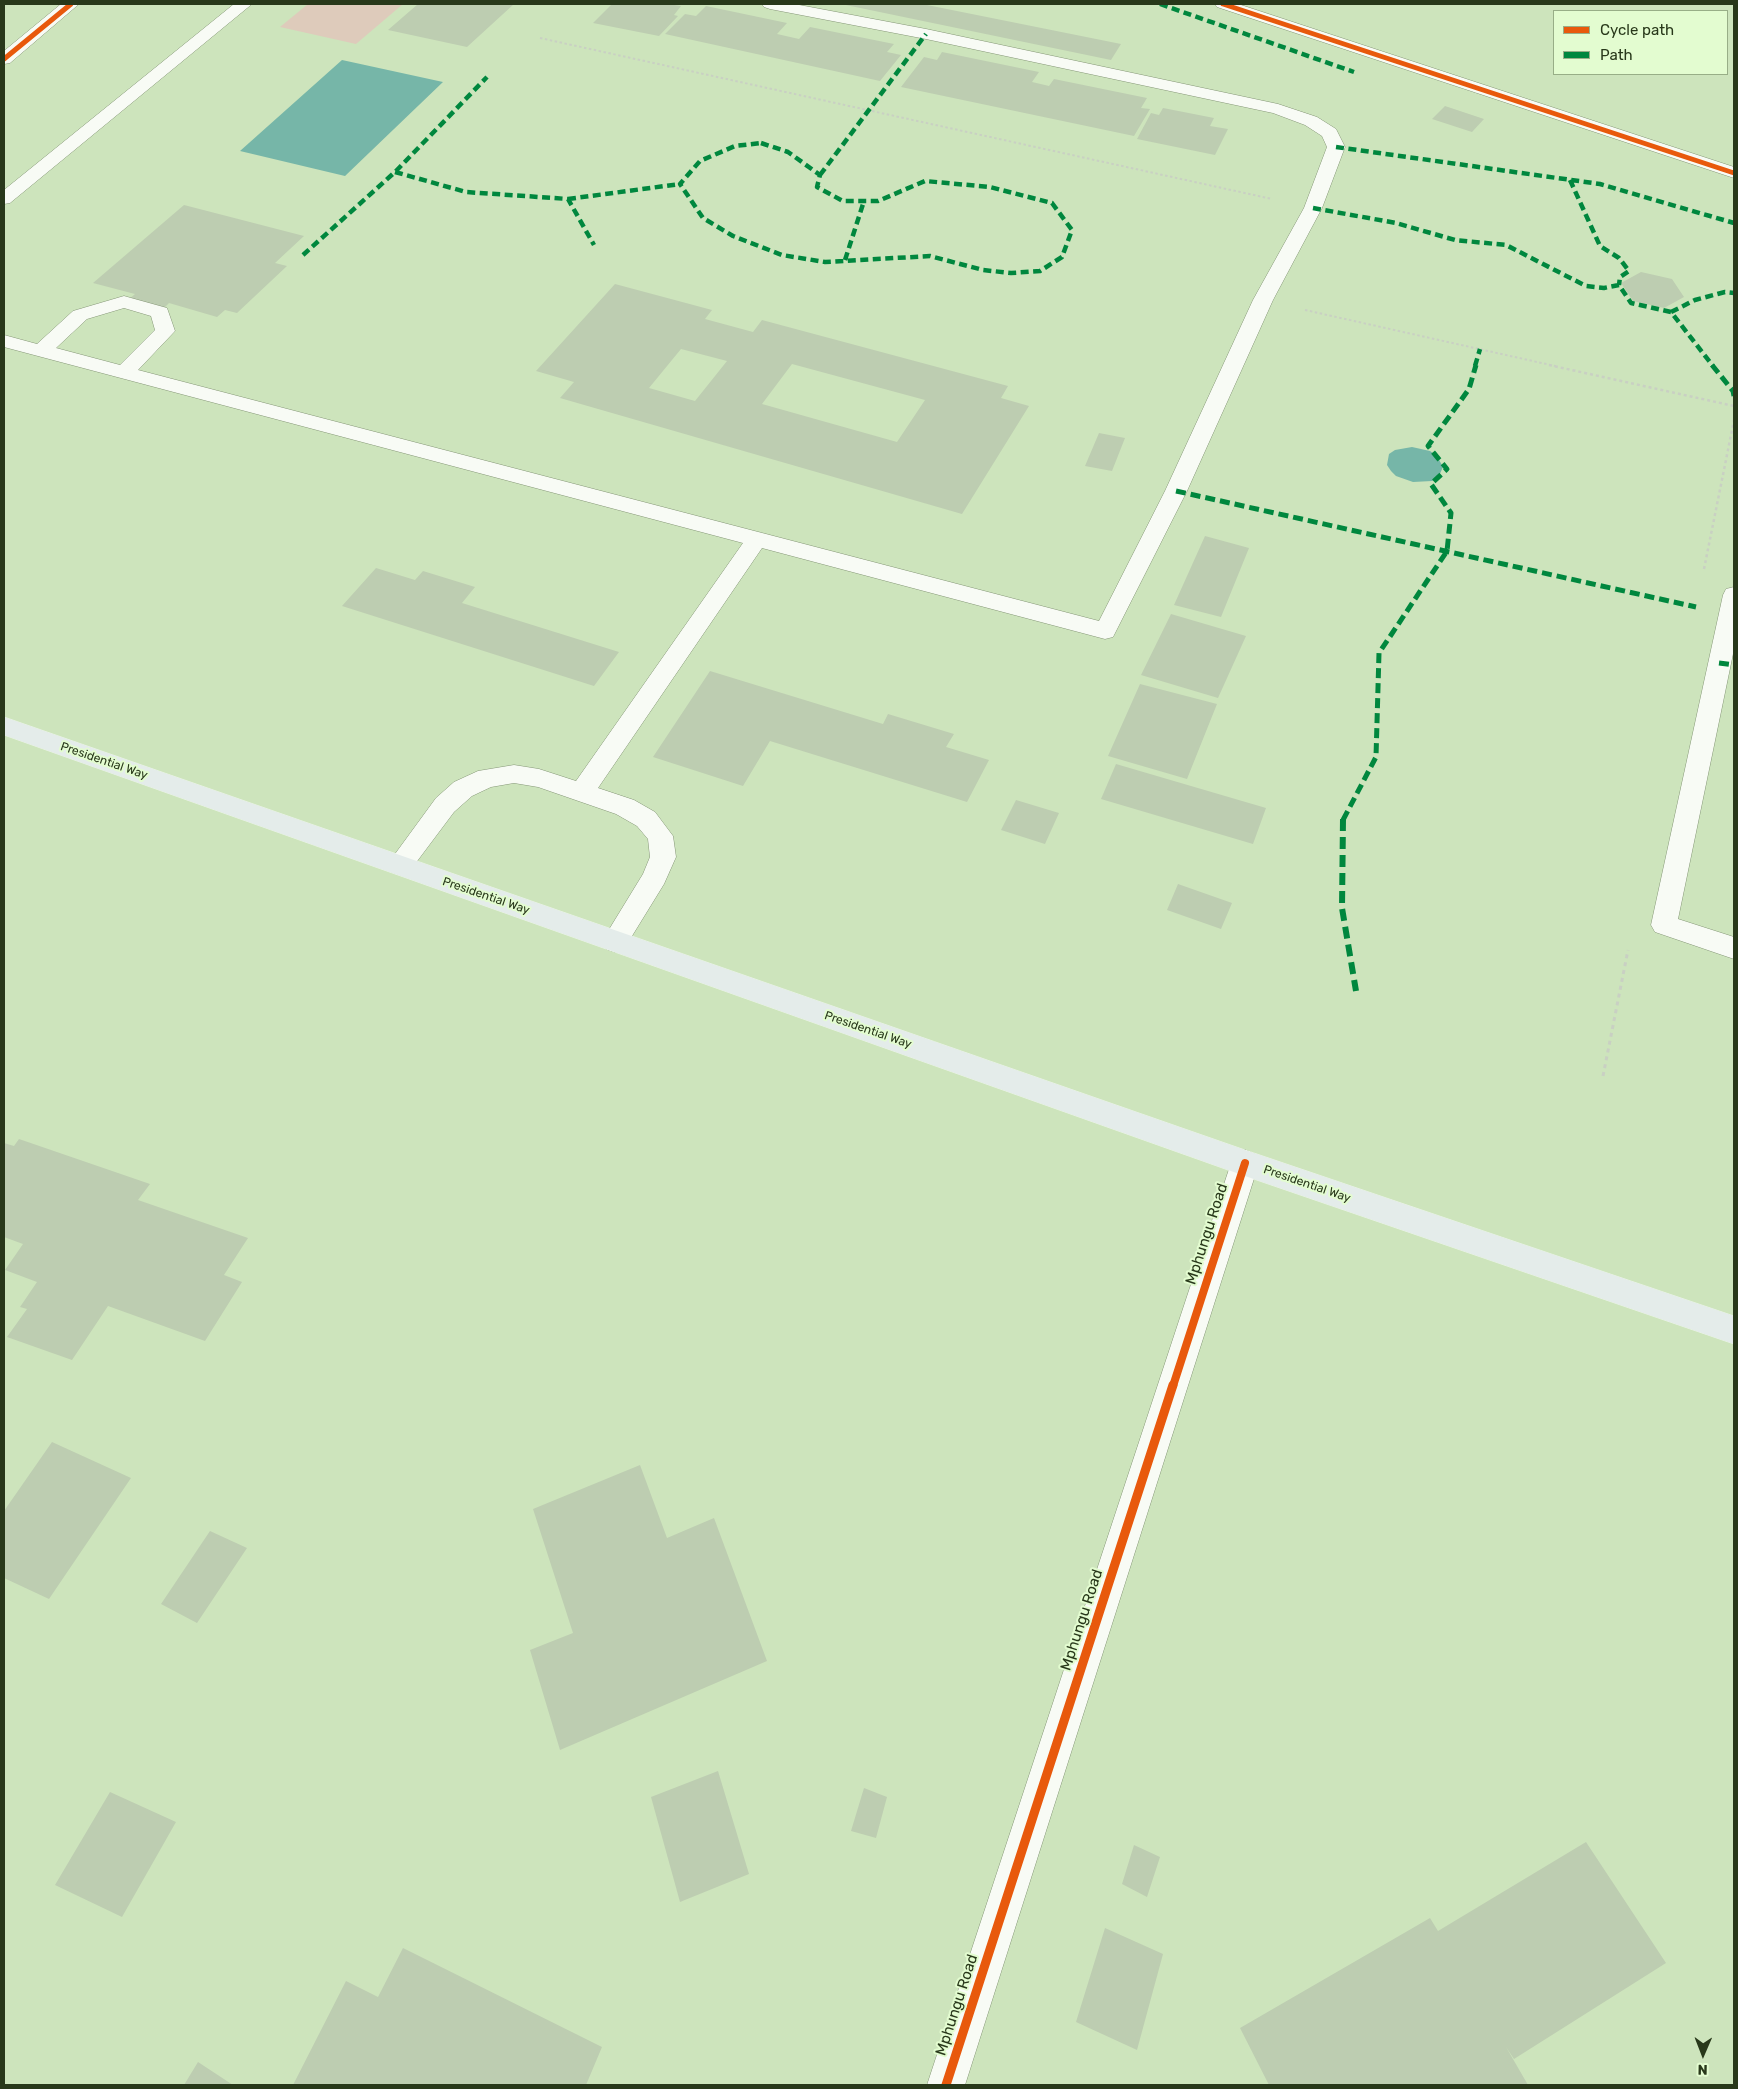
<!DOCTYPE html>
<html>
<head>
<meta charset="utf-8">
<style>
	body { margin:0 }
	#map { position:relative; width:1738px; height:2089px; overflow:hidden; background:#cde4bc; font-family:Rubik,sans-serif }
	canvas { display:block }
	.frame { position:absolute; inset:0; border:5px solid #28381a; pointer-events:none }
	.legend { position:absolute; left:1553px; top:10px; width:175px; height:65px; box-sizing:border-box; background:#e3fcd0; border:1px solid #98ae87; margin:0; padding:6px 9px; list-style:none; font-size:15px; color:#28381a }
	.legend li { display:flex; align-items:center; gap:10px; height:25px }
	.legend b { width:25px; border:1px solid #98ae87 }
	.north { position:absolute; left:1678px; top:2029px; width:50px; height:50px; -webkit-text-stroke:4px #e3fcd0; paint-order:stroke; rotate:181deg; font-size:14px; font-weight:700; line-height:20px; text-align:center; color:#28381a }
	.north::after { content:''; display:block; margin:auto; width:18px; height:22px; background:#28381a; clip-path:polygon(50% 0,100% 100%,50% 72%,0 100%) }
</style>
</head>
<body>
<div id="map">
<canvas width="1738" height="2089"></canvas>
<div class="frame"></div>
<ul class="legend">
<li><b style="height:6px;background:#e8590c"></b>Cycle path</li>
<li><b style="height:6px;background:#00873e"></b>Path</li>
</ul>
<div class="north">N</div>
</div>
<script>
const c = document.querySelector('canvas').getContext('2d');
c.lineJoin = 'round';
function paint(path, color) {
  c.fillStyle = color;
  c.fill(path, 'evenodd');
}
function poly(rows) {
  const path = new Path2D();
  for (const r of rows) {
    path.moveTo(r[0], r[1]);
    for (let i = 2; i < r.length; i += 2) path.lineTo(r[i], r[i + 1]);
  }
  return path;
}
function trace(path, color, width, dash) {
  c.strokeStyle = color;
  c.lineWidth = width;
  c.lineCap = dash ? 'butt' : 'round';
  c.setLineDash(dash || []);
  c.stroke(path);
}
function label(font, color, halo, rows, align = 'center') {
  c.font = font + ' Rubik,sans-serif';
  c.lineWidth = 4;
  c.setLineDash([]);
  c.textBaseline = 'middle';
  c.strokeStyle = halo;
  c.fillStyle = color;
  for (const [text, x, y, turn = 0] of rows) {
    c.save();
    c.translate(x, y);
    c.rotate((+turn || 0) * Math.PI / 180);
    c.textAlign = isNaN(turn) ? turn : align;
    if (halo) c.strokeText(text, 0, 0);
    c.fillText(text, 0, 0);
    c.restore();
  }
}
paint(poly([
	[308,4,403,4,356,44,280,27]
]), '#decbbb');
paint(poly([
	[342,60,443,82,345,176,240,151],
	[1412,447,1430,451,1437,456,1443,467,1438,478,1432,481,1413,482,1396,476,1391,471,1387,465,1389,454,1395,450]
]), '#76b6a8');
paint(poly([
	[418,4,514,4,467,47,388,30],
	[612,4,668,4,681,6,674,15,678,16,659,36,593,23],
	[841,4,922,4,1121,44,1111,60],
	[706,6,787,23,777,34,799,39,810,27,894,44,887,52,901,55,880,81,665,34,685,14,696,16],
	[942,52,1039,72,1032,82,1049,86,1054,79,1147,98,1141,108,1150,109,1134,136,901,87,924,57,937,60],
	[1445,106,1484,119,1472,132,1432,119],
	[1163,108,1214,118,1210,126,1228,129,1215,155,1137,139,1151,113,1159,115],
	[184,205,304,236,275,263,287,266,237,313,225,310,217,317,169,303,162,310,127,301,135,294,93,283],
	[1641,272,1672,279,1684,297,1664,308,1633,301,1621,283],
	[615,284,712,310,705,319,753,332,762,320,1008,386,1001,398,1029,406,962,514,560,398,574,382,536,371],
	[681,349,727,361,695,401,649,388],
	[792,364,925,400,897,442,762,404],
	[1099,433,1125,438,1112,471,1085,466],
	[1205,536,1249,548,1221,617,1174,605],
	[376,568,415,580,423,571,475,587,462,603,619,652,594,686,342,606],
	[1171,614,1246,636,1218,698,1141,675],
	[710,671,883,724,888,714,954,734,946,747,989,760,967,802,770,741,743,786,653,757],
	[1140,684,1217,704,1187,779,1108,756],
	[1116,764,1266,808,1253,844,1101,799],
	[1016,800,1059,813,1045,844,1001,830],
	[1178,884,1232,903,1221,929,1167,910],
	[19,1139,150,1184,138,1200,248,1238,224,1275,242,1282,205,1341,108,1306,72,1360,7,1337,27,1309,20,1307,37,1282,5,1270,23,1244,4,1237,4,1143,14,1146],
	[52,1442,131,1478,49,1599,4,1578,4,1511],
	[640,1465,667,1538,714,1518,767,1661,560,1750,530,1650,573,1633,533,1509],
	[210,1531,247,1548,197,1623,161,1604],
	[718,1771,749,1874,680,1902,651,1797],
	[864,1788,887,1797,876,1838,851,1831],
	[110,1792,176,1822,122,1917,55,1885],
	[1586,1842,1666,1963,1514,2059,1506,2047,1528,2085,1269,2085,1240,2028,1430,1918,1438,1931],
	[1134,1845,1160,1857,1147,1897,1122,1884],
	[1105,1928,1163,1954,1137,2050,1076,2022],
	[403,1948,602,2047,586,2085,293,2085,346,1981,378,1997],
	[198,2062,233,2085,184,2085]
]), '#bdcdb1');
const minor = poly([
	[61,4,79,4,10,63,4,64,4,51,61,4],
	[234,4,252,4,10,203,4,204,4,190,234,4],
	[762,4,794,4,926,29,1278,104,1317,117,1336,129,1345,147,1322,208,1273,300,1187,491,1113,637,1105,639,762,548,598,788,634,800,655,812,673,836,676,857,664,884,624,949,615,952,606,949,602,941,643,874,650,857,648,839,637,826,616,814,538,787,514,783,491,787,472,796,454,812,409,872,400,875,391,872,387,865,436,798,454,782,478,771,514,765,539,769,576,781,743,543,4,347,4,335,37,344,73,311,124,296,131,298,167,308,175,331,138,370,1099,621,1165,491,1253,300,1304,208,1327,147,1322,136,1305,125,1273,113,926,39,770,9,764,7,762,4],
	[124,308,151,316,155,330,120,365,56,348,87,319,124,308],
	[1215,4,1238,4,1734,167,1734,178,1217,7,1215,4],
	[1734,587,1734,649,1678,919,1734,937,1734,959,1655,932,1651,925,1723,595,1726,589,1734,587],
	[1245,1150,1255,1154,1259,1163,965,2085,927,2085,1231,1163,1235,1154,1245,1150]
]);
const major = poly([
	[4,717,1245,1150,1734,1316,1734,1344,1245,1176,4,735,4,717]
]);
trace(minor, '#859677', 1);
trace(major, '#e8f3e1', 1);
trace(poly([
	[540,38,1272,199],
	[1305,310,1555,366]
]), '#c9d0c3', 2, [2.5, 2.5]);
trace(poly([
	[1549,365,1734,406],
	[1704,569,1734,420]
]), '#c9d0c3', 2.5, [3, 3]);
trace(poly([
	[1603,1076,1628,950]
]), '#c9d0c3', 3, [4, 4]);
paint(minor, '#f8fbf5');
paint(major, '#e4ecea');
trace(poly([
	[1160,4,1354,72],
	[761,143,788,152,820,175,817,187,843,201,878,201,925,181,990,187,1052,203,1072,230,1062,257,1040,271,1011,273,983,270,930,256,825,262,782,255,733,236,703,218,680,184,700,161,735,146,761,143],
	[1336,147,1600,184,1734,223],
	[395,172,466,192,568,199,594,245],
	[820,175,926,34],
	[1570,180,1600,246,1619,258,1629,271,1620,277,1619,285],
	[568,199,680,184],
	[1313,208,1396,223,1455,240,1506,245,1586,286,1604,288,1619,285,1631,303,1671,312,1713,366],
	[303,255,395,172,487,77],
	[845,260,864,201],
	[1671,312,1695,300,1725,292,1734,293],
	[1475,366,1480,349]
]), '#00873e', 4.5, [8, 4.5]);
trace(poly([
	[1712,365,1733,391,1734,396],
	[1176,491,1696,607],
	[1719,663,1734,665],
	[1343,820,1376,757,1379,653,1447,551,1451,513,1431,484,1447,469,1428,446,1469,389,1476,365]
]), '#00873e', 5, [10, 5]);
trace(poly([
	[1343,819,1342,908,1356,991]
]), '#00873e', 6, [12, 6]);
trace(poly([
	[1223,4,1734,173],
	[4,59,71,4]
]), '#e8590c', 5);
trace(poly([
	[1173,1386,1245,1163]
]), '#e8590c', 8);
trace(poly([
	[946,2085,1173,1385]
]), '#e8590c', 9);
label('12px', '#28381a', '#e3fcd0', [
	["Presidential Way",104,761,19],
	["Presidential Way",486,896,19],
	["Presidential Way",868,1030,19],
	["Presidential Way",1307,1184,19]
]);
label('15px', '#28381a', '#e3fcd0', [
	["Mphungu Road",1207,1234,-72],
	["Mphungu Road",1082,1620,-72],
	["Mphungu Road",957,2005,-72]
]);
</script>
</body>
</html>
